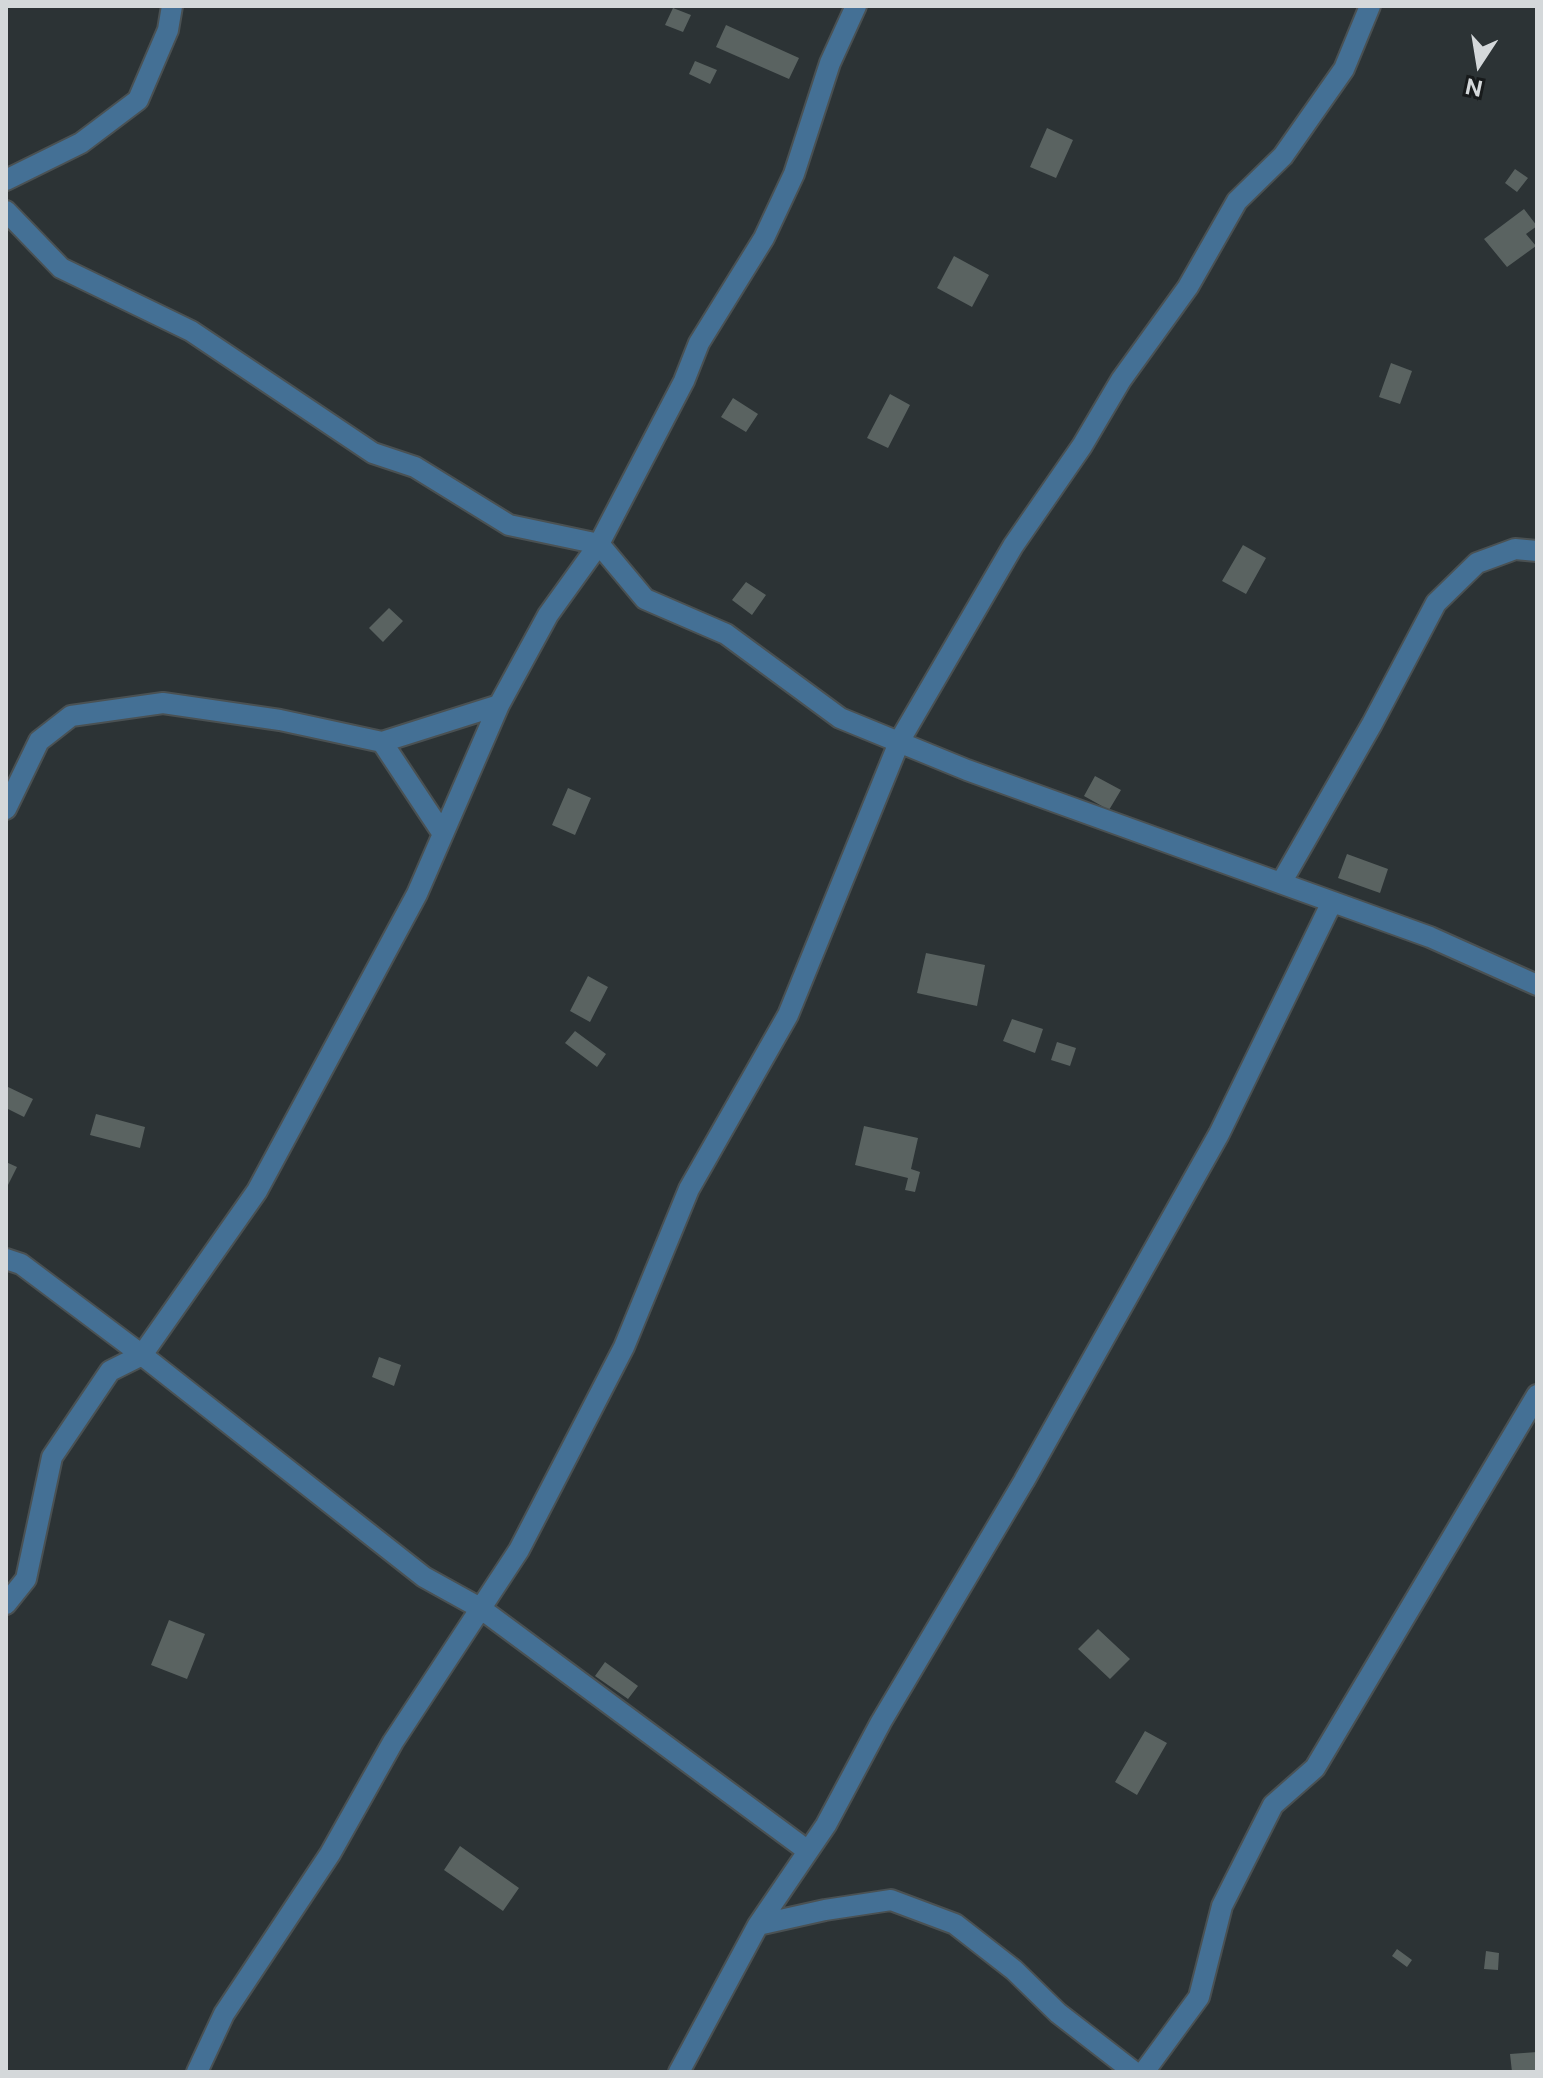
<!DOCTYPE html>
<html>
<head>
<meta charset="utf-8">
<style>
	body { margin:0 }
	#map { position:relative; width:1543px; height:2078px; overflow:hidden; background:#2c3335; font-family:"Public Sans",sans-serif }
	canvas { display:block }
	.frame { position:absolute; inset:0; border:8px solid #d4d8da; pointer-events:none }
	.north { position:absolute; left:1439px; top:24px; width:80px; height:80px; -webkit-text-stroke:6px #171a1b; paint-order:stroke; rotate:192deg; font-size:22px; font-weight:700; line-height:32px; text-align:center; color:#d4d8da }
	.north::after { content:''; display:block; margin:auto; width:28px; height:36px; background:#d4d8da; clip-path:polygon(50% 0,100% 100%,50% 72%,0 100%) }
</style>
</head>
<body>
<div id="map">
<canvas width="1543" height="2078"></canvas>
<div class="frame"></div>
<div class="north">N</div>
</div>
<script>
const c = document.querySelector('canvas').getContext('2d');
c.lineJoin = 'round';
function paint(path, color) {
  c.fillStyle = color;
  c.fill(path, 'evenodd');
}
function poly(rows) {
  const path = new Path2D();
  for (const r of rows) {
    path.moveTo(r[0], r[1]);
    for (let i = 2; i < r.length; i += 2) path.lineTo(r[i], r[i + 1]);
  }
  return path;
}
function trace(path, color, width, dash) {
  c.strokeStyle = color;
  c.lineWidth = width;
  c.lineCap = dash ? 'butt' : 'round';
  c.setLineDash(dash || []);
  c.stroke(path);
}
paint(poly([
	[673,8,691,15,683,32,665,25],
	[726,25,799,58,789,79,716,47],
	[695,61,717,70,710,84,689,74],
	[1047,128,1073,140,1056,178,1030,167],
	[1515,169,1528,178,1517,192,1505,183],
	[1524,209,1537,226,1526,234,1536,246,1507,267,1484,239],
	[954,256,989,275,972,307,937,288],
	[1391,363,1412,371,1400,404,1379,397],
	[890,394,910,405,888,448,867,438],
	[733,398,758,414,746,432,721,417],
	[1243,545,1266,558,1246,594,1222,581],
	[746,582,766,595,752,615,732,600],
	[389,608,403,621,383,642,369,628],
	[1095,776,1121,790,1109,810,1084,796],
	[568,788,591,798,575,835,552,825],
	[1347,854,1388,869,1380,893,1338,878],
	[926,953,985,965,977,1006,917,993],
	[588,976,608,987,590,1022,570,1011],
	[1012,1019,1043,1029,1035,1053,1003,1041],
	[575,1031,606,1054,597,1067,565,1043],
	[1057,1042,1076,1048,1070,1066,1051,1060],
	[6,1086,33,1099,24,1117,6,1108],
	[96,1114,145,1127,140,1148,90,1135],
	[864,1126,918,1138,911,1169,920,1172,915,1192,905,1190,908,1178,855,1165],
	[6,1162,17,1167,6,1189],
	[379,1357,401,1365,394,1386,372,1377],
	[169,1620,205,1634,187,1679,151,1665],
	[1098,1629,1130,1659,1110,1679,1078,1649],
	[605,1662,638,1686,628,1699,595,1676],
	[1145,1731,1167,1743,1137,1795,1115,1782],
	[460,1846,519,1888,503,1911,444,1870],
	[1397,1949,1412,1960,1407,1967,1392,1956],
	[1486,1951,1499,1953,1498,1970,1484,1969],
	[1537,2052,1537,2071,1512,2072,1510,2054]
]), '#5a6361');
const minor = poly([
	[6,180,81,143,138,100,168,30,172,6],
	[6,211,61,268,191,331,373,453,415,467,509,525,599,544,645,599,726,634,840,718,967,770,1430,937,1537,985],
	[382,742,443,834],
	[6,809,39,741,71,716,163,703,280,720,382,742,499,705],
	[1281,883,1372,724,1436,603,1477,563,1515,549,1537,551],
	[6,1259,21,1264,142,1355,424,1577,480,1608,808,1851],
	[6,1604,26,1579,52,1457,110,1371,142,1355,257,1191,417,894,499,705,548,615,599,544,684,381,699,343,764,238,794,174,830,63,856,6],
	[758,1925,825,1910,891,1900,955,1924,1014,1970,1058,2013,1134,2072],
	[197,2072,224,2014,330,1854,393,1742,519,1550,624,1347,689,1189,788,1015,900,740,1013,546,1082,446,1121,380,1188,287,1237,201,1283,156,1344,69,1370,6],
	[679,2072,758,1925,826,1825,881,1722,1024,1481,1219,1134,1332,902],
	[1144,2072,1199,1997,1222,1906,1273,1805,1315,1768,1537,1395]
]);
trace(minor, '#4a5153', 24);
trace(minor, '#447095', 20);
</script>
</body>
</html>
